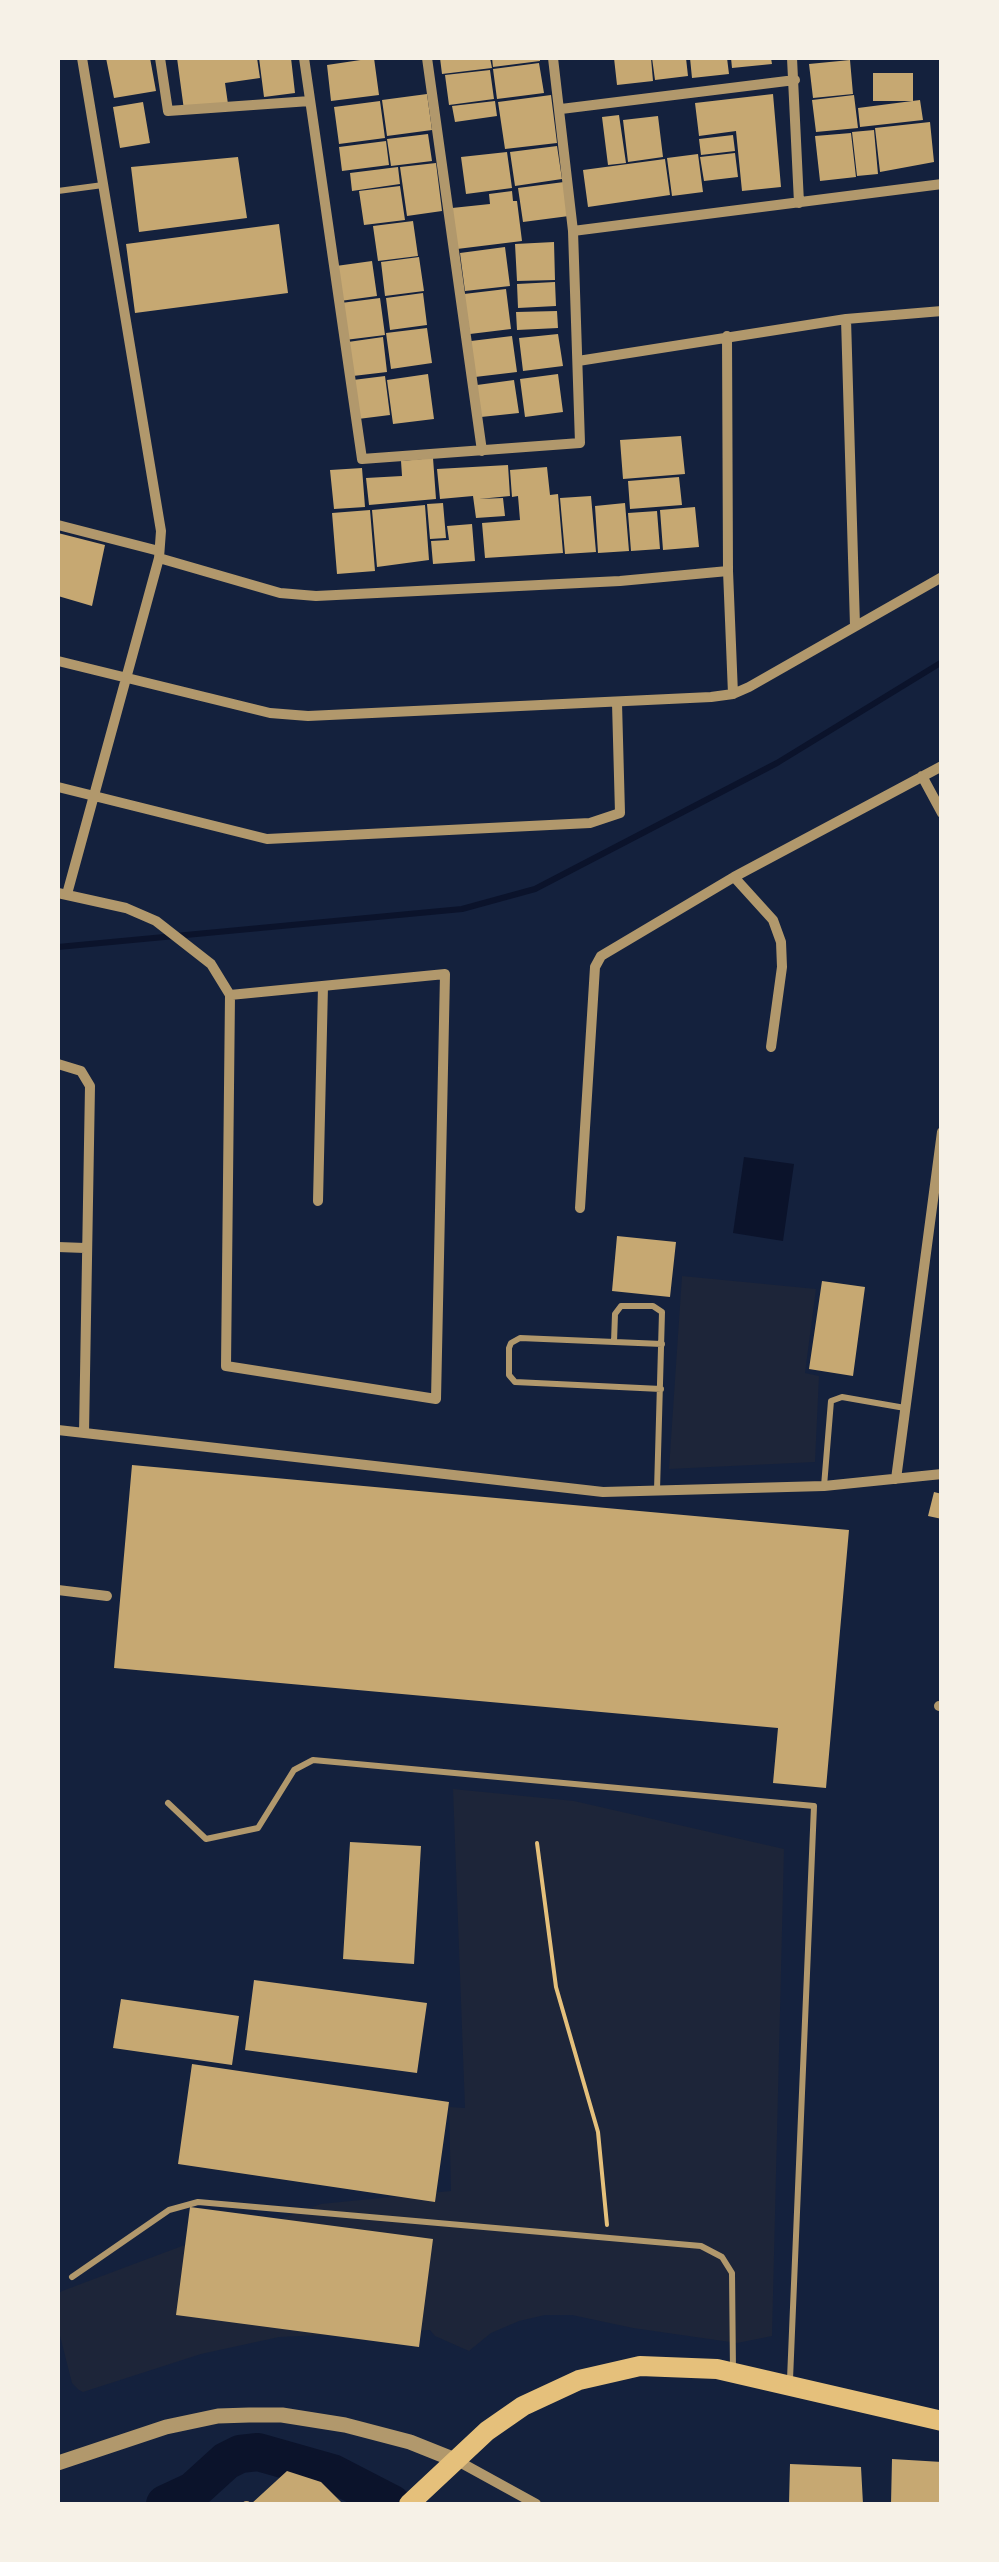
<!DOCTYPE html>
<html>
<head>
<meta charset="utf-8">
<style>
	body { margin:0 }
	#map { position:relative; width:999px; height:2562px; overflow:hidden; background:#14213d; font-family:Overpass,sans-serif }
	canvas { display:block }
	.frame { position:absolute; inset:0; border:60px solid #f6f1e7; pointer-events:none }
</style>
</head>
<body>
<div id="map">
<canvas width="999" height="2562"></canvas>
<div class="frame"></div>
</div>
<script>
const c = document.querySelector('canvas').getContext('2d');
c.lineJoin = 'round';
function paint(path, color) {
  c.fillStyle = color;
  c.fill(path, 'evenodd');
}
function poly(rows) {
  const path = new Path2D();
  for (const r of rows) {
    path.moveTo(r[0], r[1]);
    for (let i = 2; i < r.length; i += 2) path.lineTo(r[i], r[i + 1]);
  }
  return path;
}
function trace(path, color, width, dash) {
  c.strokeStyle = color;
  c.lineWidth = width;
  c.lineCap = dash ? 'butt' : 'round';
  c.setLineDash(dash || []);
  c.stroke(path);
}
paint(poly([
	[682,1276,816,1289,805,1373,819,1376,815,1462,669,1469],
	[453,1789,574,1801,784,1849,772,2336,737,2343,633,2328,572,2315,545,2315,519,2321,491,2333,469,2351,435,2336,430,2330,279,2337,201,2354,83,2392,79,2390,72,2383,58,2328,58,2294,62,2291,214,2234,262,2226,321,2204,451,2191,449,2107,465,2108]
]), '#1d2539');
paint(poly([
	[744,1157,794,1164,783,1241,733,1233]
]), '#0b132b');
trace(poly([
	[58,947,462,909,535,889,777,763,942,662]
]), '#0b132b', 6);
trace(poly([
	[165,2504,193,2491,226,2461,240,2454,258,2452,332,2473,392,2504]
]), '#0b132b', 38);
paint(poly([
	[106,58,150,58,156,91,114,98],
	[177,58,257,58,260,78,225,83,228,104,184,110],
	[259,58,291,58,295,93,264,97],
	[374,58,379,95,331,101,327,65],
	[440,58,490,58,492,68,442,74],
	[492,58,540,58,540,61,493,67],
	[614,58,651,58,653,81,617,85],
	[652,58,686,58,688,76,655,80],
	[690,58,727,58,729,74,692,78],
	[731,58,771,58,772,64,732,68],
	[850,60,853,94,813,98,809,64],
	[539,63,544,93,497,99,493,69],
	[490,70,494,99,449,105,445,75],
	[873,73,913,73,913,101,873,101],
	[427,94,432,130,387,136,382,100],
	[773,94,781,187,742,191,736,131,699,136,695,103],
	[551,95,557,143,505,149,498,102],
	[854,95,858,128,816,132,812,100],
	[920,100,923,120,860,127,858,108],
	[380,101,385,138,339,144,334,107],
	[495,101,497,116,455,122,452,106],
	[143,102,150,143,120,148,113,107],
	[619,115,626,163,608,165,602,117],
	[658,116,663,157,628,162,623,120],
	[930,122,934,162,880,172,875,128],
	[874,130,878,174,857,176,852,132],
	[851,133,856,177,820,181,815,136],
	[428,134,432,161,391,166,387,139],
	[733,135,735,151,701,155,699,139],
	[386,141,389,165,342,171,339,147],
	[557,146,562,179,515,186,510,152],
	[507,152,512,188,466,194,461,157],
	[735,153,738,177,704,181,700,157],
	[698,154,703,192,672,196,667,158],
	[238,157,247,218,139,232,131,167],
	[665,159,670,195,588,207,583,170],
	[436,163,442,211,407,216,400,167],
	[398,167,400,184,352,191,350,173],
	[564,182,569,216,523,222,518,188],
	[400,186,405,220,364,225,359,191],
	[512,191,513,201,517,201,522,241,457,249,452,208,490,204,489,194],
	[413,221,418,256,378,261,373,226],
	[279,224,288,293,135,313,126,244],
	[554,242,555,280,517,281,515,244],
	[505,247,510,286,465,291,460,253],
	[419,257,424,291,385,296,381,262],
	[372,261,377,296,340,301,336,266],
	[555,282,556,306,518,308,517,284],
	[506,289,511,329,470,334,464,294],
	[423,293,427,325,390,330,386,298],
	[380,298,385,335,345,340,341,303],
	[557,311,558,328,517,330,516,312],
	[427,328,432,363,391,369,386,333],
	[558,334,563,366,523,371,519,338],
	[512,336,517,372,475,377,471,341],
	[383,337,387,372,353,376,348,342],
	[428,374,434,419,393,424,387,380],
	[558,374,563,412,525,417,520,379],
	[385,376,390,415,358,419,353,380],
	[514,380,519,413,481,417,477,385],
	[681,436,685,474,623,479,620,440],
	[433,458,436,499,369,505,366,478,402,476,401,461],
	[508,465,510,496,479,499,503,498,505,516,476,518,473,496,440,499,437,469],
	[547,467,550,495,558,494,563,553,485,558,482,523,520,520,518,496,512,497,510,470],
	[362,468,365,507,334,509,330,470],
	[679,477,682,505,630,509,628,481],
	[591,496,596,552,565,554,560,498],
	[443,503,446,538,430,539,427,504],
	[625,503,629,551,598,553,595,506],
	[425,505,429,560,377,567,372,510],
	[695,507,699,547,663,550,660,510],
	[370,510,375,571,337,574,332,513],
	[657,511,660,549,631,551,628,513],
	[472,524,475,561,433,564,431,541,449,540,447,526],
	[58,533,105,545,92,606,58,596],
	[617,1236,676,1242,670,1297,612,1291],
	[822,1281,865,1287,853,1376,809,1369],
	[132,1465,849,1530,826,1788,773,1783,778,1728,114,1668],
	[934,1492,942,1494,942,1519,928,1516],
	[350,1842,421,1846,414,1964,343,1959],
	[254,1980,427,2003,417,2073,245,2050],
	[121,1999,239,2016,232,2065,113,2048],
	[192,2064,449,2102,435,2202,178,2164],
	[190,2207,433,2239,419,2347,176,2315],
	[892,2459,942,2462,942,2504,891,2504],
	[790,2464,861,2467,863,2504,789,2504],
	[287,2471,321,2482,343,2504,251,2504]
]), '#c6a872');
trace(poly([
	[537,1843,556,1987,598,2132,607,2225]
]), '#e5c07b', 4);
trace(poly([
	[58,191,103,185],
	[614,1342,615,1314,621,1306,653,1306,662,1312,657,1490],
	[661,1389,515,1382,509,1375,509,1348,511,1343,520,1338,662,1344],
	[824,1486,831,1401,842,1397,905,1408],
	[168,1803,206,1839,258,1828,294,1770,313,1760,814,1806,790,2379],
	[72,2277,169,2210,198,2202,701,2246,722,2257,732,2273,733,2371],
	[246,2504,247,2504]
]), '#b1986c', 6);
trace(poly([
	[160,58,168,111,310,101],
	[304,58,362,459,580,443,573,231,553,58],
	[427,58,482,451],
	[792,58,799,203],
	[561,109,795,80],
	[573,231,942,184],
	[846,319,855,626],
	[727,336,728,571,733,694],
	[578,361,846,319,942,311],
	[58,525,159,551],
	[159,558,280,593,316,596,620,581,728,571],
	[58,661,270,713,308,716,711,697,733,694,749,687,942,577],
	[922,776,942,813],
	[58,787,267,839,590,823,620,813,617,703],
	[734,877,773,920,781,942,782,967,771,1047],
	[58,893,126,908,156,921,211,964,230,995,226,1366,436,1399,445,974,230,995],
	[67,894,159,558,161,531,82,58],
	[58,1064,81,1071,90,1086,84,1433],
	[318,1201,323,986],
	[580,1208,595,967,601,956,734,877,942,766],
	[58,1247,85,1248],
	[58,1430,603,1492,824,1486,942,1474],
	[896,1479,942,1132],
	[58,1590,107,1596],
	[939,1706,942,1706],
	[456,2460,536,2504]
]), '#b1986c', 10);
trace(poly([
	[58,2463,166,2427,218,2416,249,2415,282,2415,345,2425,410,2442,455,2460]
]), '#b1986c', 15);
trace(poly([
	[409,2504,487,2431,523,2406,579,2380,640,2366,717,2369,942,2421]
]), '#e5c07b', 20);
</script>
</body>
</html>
